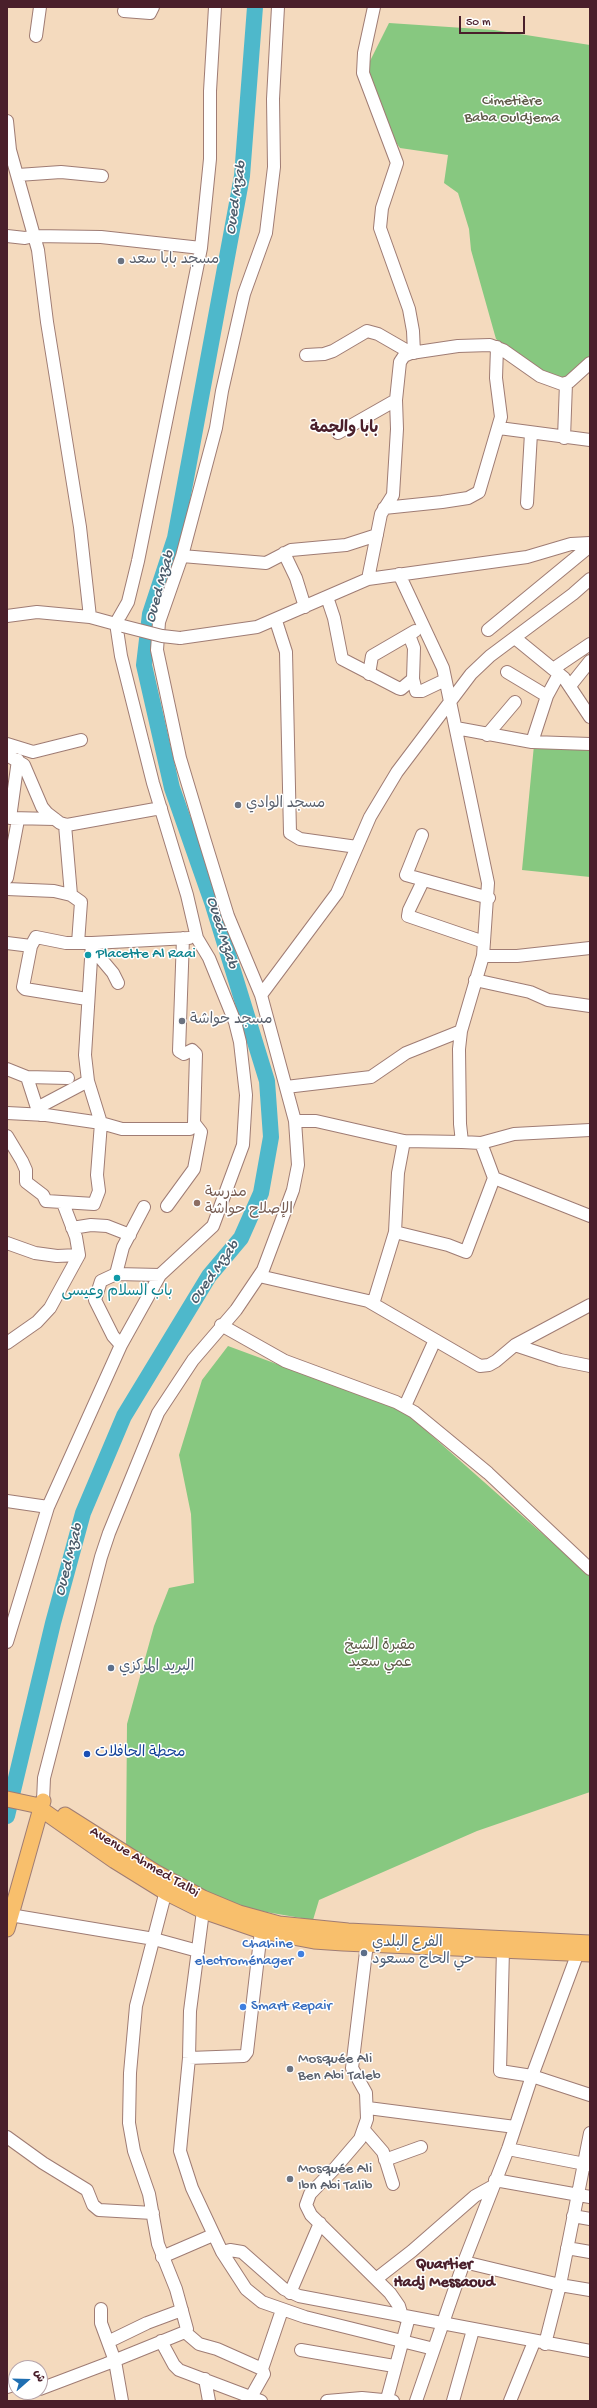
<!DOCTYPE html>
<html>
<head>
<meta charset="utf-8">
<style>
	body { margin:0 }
	#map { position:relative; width:597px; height:2408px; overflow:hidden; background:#f4dabe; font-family:"Gochi Hand","Playpen Sans Arabic",sans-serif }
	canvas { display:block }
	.frame { position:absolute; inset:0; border:8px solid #4a1f2b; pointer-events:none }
	.north { position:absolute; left:8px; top:2360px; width:40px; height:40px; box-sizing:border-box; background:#fff; border:1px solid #b7a5aa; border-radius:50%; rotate:70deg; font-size:11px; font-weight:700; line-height:16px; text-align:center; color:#4a1f2b }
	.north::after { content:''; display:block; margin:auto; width:14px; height:18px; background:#1f6fb2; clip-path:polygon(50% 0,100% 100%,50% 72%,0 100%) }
	.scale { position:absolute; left:459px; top:16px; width:66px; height:18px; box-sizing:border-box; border:2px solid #4a1f2b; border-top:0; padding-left:5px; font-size:12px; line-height:14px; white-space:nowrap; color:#4a1f2b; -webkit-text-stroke:3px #fff; paint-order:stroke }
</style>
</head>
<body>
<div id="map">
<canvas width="597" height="2408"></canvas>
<div class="frame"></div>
<div class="north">ش</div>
<div class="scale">50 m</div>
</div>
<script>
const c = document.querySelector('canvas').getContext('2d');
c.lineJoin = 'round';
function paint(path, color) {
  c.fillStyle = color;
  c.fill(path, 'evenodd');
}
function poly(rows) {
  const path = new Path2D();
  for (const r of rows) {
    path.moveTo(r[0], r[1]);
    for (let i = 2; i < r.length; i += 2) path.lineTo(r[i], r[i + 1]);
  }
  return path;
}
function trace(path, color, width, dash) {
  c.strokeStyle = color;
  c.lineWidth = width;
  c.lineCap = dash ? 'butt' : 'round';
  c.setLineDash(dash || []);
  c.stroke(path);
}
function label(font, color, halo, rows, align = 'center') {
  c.font = font + ' "Gochi Hand","Playpen Sans Arabic",sans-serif';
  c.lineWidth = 3;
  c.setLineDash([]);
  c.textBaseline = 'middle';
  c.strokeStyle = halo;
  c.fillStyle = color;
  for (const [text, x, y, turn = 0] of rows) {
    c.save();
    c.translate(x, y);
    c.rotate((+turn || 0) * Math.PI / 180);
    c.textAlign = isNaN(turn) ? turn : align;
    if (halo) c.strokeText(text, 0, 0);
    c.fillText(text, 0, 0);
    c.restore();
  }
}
paint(poly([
	[389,23,494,30,590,45,590,358,564,380,537,371,496,339,471,250,469,229,458,193,444,183,448,155,400,148,389,133,365,71],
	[534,745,590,749,590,877,522,870],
	[228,1346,404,1411,590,1576,590,1792,477,1831,319,1900,313,1920,266,1912,217,1900,126,1846,127,1724,154,1626,169,1588,194,1583,191,1514,179,1455,202,1380]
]), '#87c880');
trace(poly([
	[7,1816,53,1623,83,1513,124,1416,209,1276,241,1238,261,1193,271,1137,267,1081,212,902,172,788,144,665,150,614,175,538,242,176,255,7]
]), '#4eb8cb', 16);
const minor = poly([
	[374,7,364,53,363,73,397,163,382,208,380,228,409,309,413,331,414,353],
	[124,11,150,13,153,7],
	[36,36,40,7],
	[7,121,10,150,38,250,47,322,80,527,90,617],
	[18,175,61,172,102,176],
	[7,236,25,238,34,236,101,237,201,248],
	[306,355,324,354,333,351,367,331,378,334,411,353],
	[499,428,590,440],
	[338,433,396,400],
	[564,438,566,383],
	[527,503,531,433],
	[384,508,442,502,468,498,479,492,501,417,496,378,497,347],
	[284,553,296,578,305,607],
	[182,556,266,563,291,550,346,545,377,535],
	[368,579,381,514,393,495,397,429,396,400,400,362,404,356,411,353,458,346,490,345,503,350,540,376,562,384,569,382,590,363],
	[327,597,334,618,342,659,398,688,401,689,413,679],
	[7,616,37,612,90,617,123,626],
	[276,621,286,652,290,833,300,839,357,847],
	[488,630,590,546],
	[409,635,414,648,413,679,416,691,422,691,445,680],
	[180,638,257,627,368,579,527,557,571,544,590,543],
	[515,638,564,678,590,717],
	[553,669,590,644],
	[507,672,547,696],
	[369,674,372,656,415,631],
	[570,686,590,661],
	[456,728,532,742,590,744],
	[487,735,515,702],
	[532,742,547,696,559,674],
	[7,744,33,752,81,740],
	[7,755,24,765,42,807,47,813,60,823,67,825,161,808],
	[10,818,18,760],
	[10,818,55,819],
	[65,825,71,895,81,902,78,943],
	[422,835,406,875,489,898],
	[7,878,18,820],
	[423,881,409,910,408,916,484,942],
	[7,889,54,891,71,895],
	[7,943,31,946,36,937,66,943,92,943,189,938],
	[31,946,23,987,25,989,87,999],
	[92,948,113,973,118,983],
	[483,956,517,956,590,948],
	[475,980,530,992,548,1000,590,1006],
	[261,995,337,893,370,817,397,772,471,674,490,656,573,594,590,579],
	[7,1069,27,1077,37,1108],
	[27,1077,68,1078],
	[286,1087,371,1077,406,1053,461,1031],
	[7,1113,46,1115,101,1123,122,1129,190,1129],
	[40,1115,37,1108,88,1081],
	[295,1121,316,1121,404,1141,462,1142],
	[7,1136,22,1161,26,1170,26,1182,43,1195,46,1201,94,1204,99,1191,97,1175,101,1123,88,1081,85,1055,92,943],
	[481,1143,514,1134,590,1130],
	[494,1178,590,1216],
	[167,1206,194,1169,201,1132,194,1123,196,1054,192,1050,184,1054,179,1051,183,938],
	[72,1228,91,1225,107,1226,130,1235],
	[395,1232,448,1245,466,1252,494,1178,481,1143,462,1142,460,1124,459,1049,461,1031,483,956,488,883,443,668,399,574],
	[7,1243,35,1253,57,1256,79,1255],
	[116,1274,160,1275],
	[259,1276,368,1301,480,1366,489,1365,496,1361,515,1345,590,1305],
	[373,1304,395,1232,398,1173,404,1141],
	[221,1325,285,1361,396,1402,414,1412,488,1473,590,1569],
	[7,1343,37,1322,50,1308,79,1255,76,1237,63,1203],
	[121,1345,113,1336,95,1300,101,1281,116,1274,123,1247,144,1207],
	[515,1345,560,1360,590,1366],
	[405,1406,435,1340],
	[7,1501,48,1507],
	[7,1642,48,1507,121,1345,160,1275,213,1226,243,1145,246,1095,240,1042,235,1022,209,958,197,938,187,895,153,783,121,656,116,623,128,602,138,561,201,248,210,159,210,91,215,7],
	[43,1801,44,1778,101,1557,109,1533,158,1413,193,1360,236,1310,263,1270,293,1190,298,1165,295,1121,261,995,228,916,204,838,180,758,157,650,159,622,182,556,216,428,222,391,244,294,266,233,274,167,273,99,278,7],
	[203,1911,190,2011,189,2058,180,2151,192,2188,222,2252,246,2289,262,2302,305,2317,434,2349],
	[10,1915,154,1939,198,1951],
	[368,1935,352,2068,366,2093,367,2119,360,2139,336,2167,310,2194,306,2205,311,2215,390,2293,399,2306,402,2316],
	[503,1949,500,2071,532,2076,590,2095],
	[189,2058,244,2056,247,2052,261,1931],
	[368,2108,515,2127],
	[364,2130,383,2152,393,2184],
	[7,2137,43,2163,87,2190,93,2205,99,2210,153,2213],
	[508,2149,590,2165],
	[385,2160,421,2147],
	[495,2180,590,2197],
	[573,2216,590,2219],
	[567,2248,590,2252],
	[222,2252,230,2250,242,2252,284,2289,299,2296,590,2351],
	[162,2257,213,2235],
	[464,2262,560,2285,590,2290],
	[376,2279,412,2251,475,2196,493,2186],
	[290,2293,320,2223],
	[101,2309,101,2323,115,2361,122,2401],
	[185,2332,199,2344,217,2349,262,2369,264,2374,251,2397],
	[114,2339,147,2323,182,2310],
	[161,2341,174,2365,179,2370,261,2401],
	[545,2344,560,2285,590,2133],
	[301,2350,394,2366],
	[262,2369,282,2310],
	[205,2379,209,2401],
	[7,2387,16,2384],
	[40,2389,106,2364,185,2332,187,2329,176,2289,158,2244,149,2194,134,2151,129,2123,130,2073,136,2006,168,1883],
	[387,2399,409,2317],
	[327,2401,362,2398,393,2401],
	[416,2401,464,2262,508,2149,532,2076,580,1947],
	[453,2401,473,2330],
	[510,2401,534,2342]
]);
const major = poly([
	[7,1799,35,1805,115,1861,165,1892,203,1911,261,1931,314,1941,343,1943,590,1954],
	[65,1815,155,1872,203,1898,239,1913,279,1924,348,1931,590,1943],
	[7,1929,43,1801]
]);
trace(minor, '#9f7c74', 14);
trace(major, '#9f7c74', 17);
trace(minor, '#fff', 12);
trace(major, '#f8bf6c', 15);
const minorBridge = poly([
	[123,626,162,636,180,638]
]);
trace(minorBridge, '#9f7c74', 14, []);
trace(minorBridge, '#fff', 12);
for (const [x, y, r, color] of [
	[121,261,4,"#6b7280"],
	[238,805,4,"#6b7280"],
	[88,955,4,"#0f9aa8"],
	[182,1021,4,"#6b7280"],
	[197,1203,4,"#8d6e63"],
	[117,1278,4,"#0f9aa8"],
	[111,1668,4,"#5c6f8a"],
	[87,1754,4,"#1a4fb4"],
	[364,1953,4,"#5c6f8a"],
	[301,1954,4,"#3f7fe0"],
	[243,2007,4,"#3f7fe0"],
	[290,2069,4,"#6b7280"],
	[290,2179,4,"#6b7280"]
]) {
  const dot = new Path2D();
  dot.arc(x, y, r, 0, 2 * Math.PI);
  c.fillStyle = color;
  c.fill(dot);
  trace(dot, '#fff', 1.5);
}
label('15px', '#5f5a49', '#fff', [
	["Cimetière",512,102],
	["Baba Ouldjema",512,119],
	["مقبرة الشيخ",380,1647],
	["عمي سعيد",380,1664]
]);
label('15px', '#5b616d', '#fff', [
	["مسجد بابا سعد",129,261],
	["مسجد الوادي",246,805],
	["مسجد حواشة",190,1021],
	["Mosquée Ali",298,2060],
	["Ben Abi Taleb",298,2077],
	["Mosquée Ali",298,2170],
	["Ibn Abi Talib",298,2187]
], 'left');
label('15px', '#0d838f', '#fff', [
	["Placette Al Raai",96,955],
	["باب السلام وعيسى",117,1293,"center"]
], 'left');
label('15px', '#785e54', '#fff', [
	["مدرسة",205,1194],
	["الإصلاح حواشة",205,1211]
], 'left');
label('15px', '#4e5e75', '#fff', [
	["البريد المركزي",119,1668],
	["الفرع البلدي",372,1944],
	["حي الحاج مسعود",372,1961]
], 'left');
label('15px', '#164399', '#fff', [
	["محطة الحافلات",95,1754]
], 'left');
label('15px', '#4a1f2b', '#fff', [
	["Avenue Ahmed Talbi",144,1863,31]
]);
label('15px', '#366cbe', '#fff', [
	["Chahine",293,1945],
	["electroménager",293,1962],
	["Smart Repair",251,2007,"left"]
], 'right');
label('italic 16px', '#4c5c6b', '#fff', [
	["Oued Mzab",237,198,-81],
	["Oued Mzab",161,587,-74],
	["Oued Mzab",221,933,73],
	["Oued Mzab",215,1273,-54],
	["Oued Mzab",70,1560,-75]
]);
label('bold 16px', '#4a1f2b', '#fff', [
	["بابا والجمة",344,430],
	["Quartier",444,2266],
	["Hadj Messaoud",444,2284]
]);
</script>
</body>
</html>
